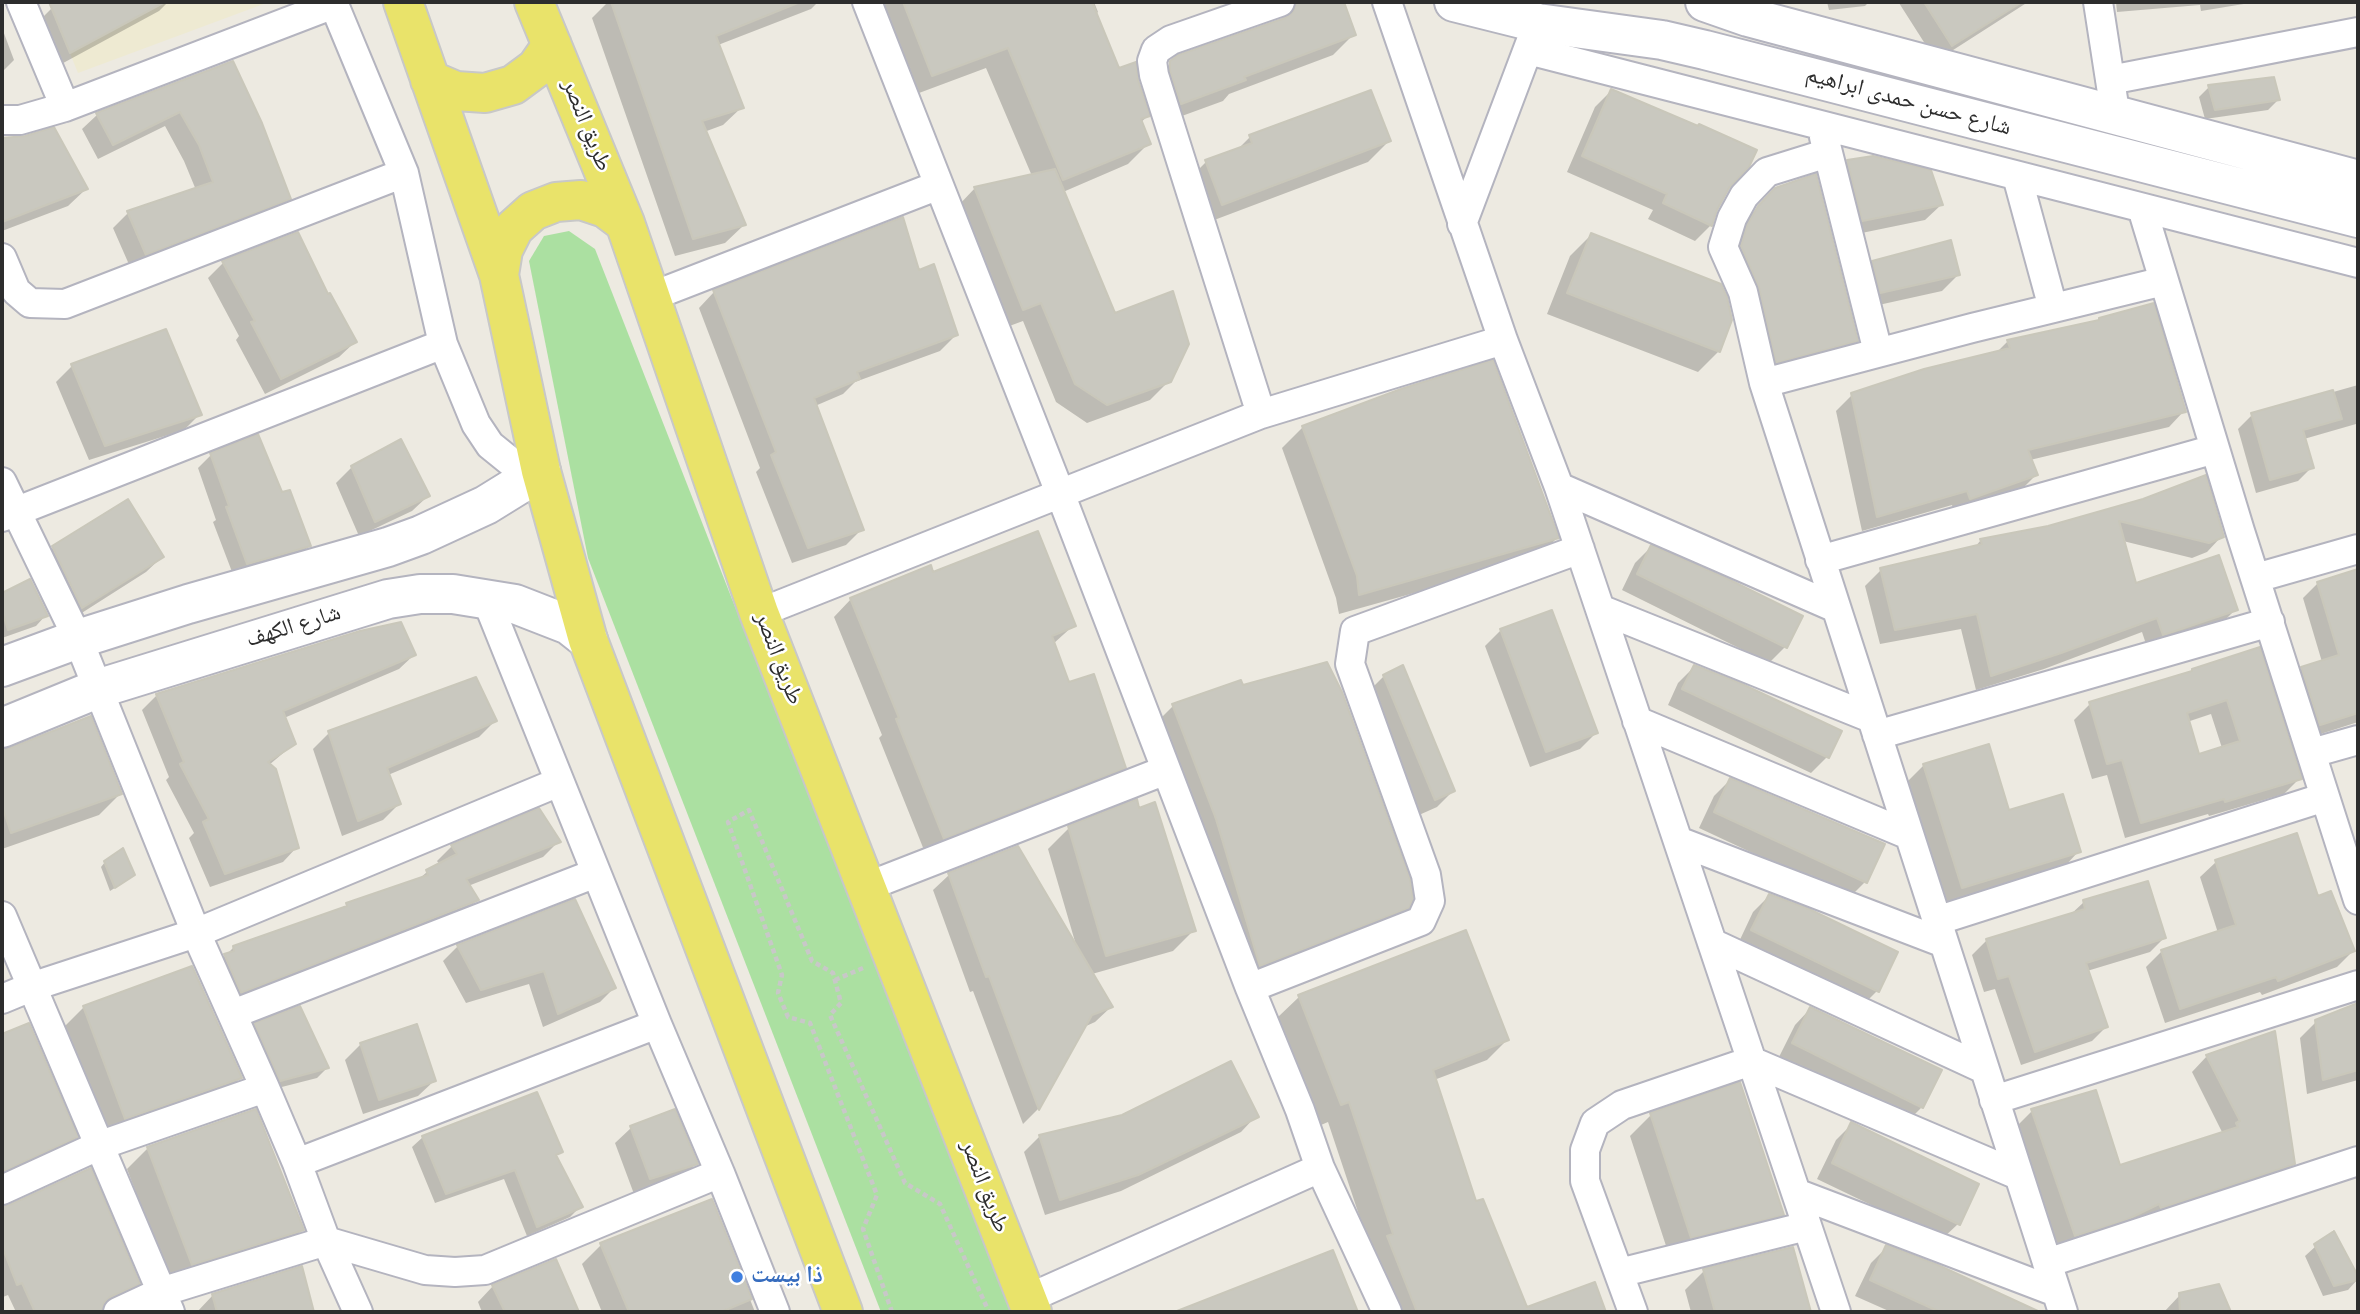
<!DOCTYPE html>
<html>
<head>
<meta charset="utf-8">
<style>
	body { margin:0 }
	#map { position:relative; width:2360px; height:1314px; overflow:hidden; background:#edeae1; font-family:Overpass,sans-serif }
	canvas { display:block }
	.frame { position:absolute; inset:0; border:4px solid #2d2d2d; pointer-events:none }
</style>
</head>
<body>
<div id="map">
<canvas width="2360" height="1314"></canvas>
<div class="frame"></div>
</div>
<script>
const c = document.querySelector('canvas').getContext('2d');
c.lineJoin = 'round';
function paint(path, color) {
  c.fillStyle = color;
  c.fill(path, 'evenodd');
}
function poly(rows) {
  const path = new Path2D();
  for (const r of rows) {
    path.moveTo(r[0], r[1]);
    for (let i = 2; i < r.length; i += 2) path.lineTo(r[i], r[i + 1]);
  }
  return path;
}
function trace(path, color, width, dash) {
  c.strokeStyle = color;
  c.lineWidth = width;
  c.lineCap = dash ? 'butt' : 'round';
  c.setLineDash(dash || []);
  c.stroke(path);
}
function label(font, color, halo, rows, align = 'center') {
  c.font = font + ' Overpass,"Noto Naskh Arabic",sans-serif';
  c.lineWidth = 5;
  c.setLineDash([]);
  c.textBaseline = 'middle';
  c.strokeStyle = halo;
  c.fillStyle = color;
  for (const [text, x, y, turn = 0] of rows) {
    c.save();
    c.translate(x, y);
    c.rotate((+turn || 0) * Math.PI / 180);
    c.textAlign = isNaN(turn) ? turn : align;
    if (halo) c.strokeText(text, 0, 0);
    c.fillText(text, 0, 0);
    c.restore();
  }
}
paint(poly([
	[49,2,269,2,78,73]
]), '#eeead2');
paint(poly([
	[569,231,595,249,1011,1312,881,1312,588,558,529,261,544,236]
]), '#abe0a1');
paint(poly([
	[63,2,168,2,159,11,54,68,36,24,52,8],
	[608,2,818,2,811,9,718,45,742,107,723,125,704,132,744,225,725,243,675,256,592,18],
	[875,2,1094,2,1098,12,1095,15,1118,70,1136,80,1148,116,1140,123,1149,143,1128,164,1063,192,1114,315,1169,381,1150,400,1087,423,1056,402,1023,321,1004,328,957,207,975,188,1032,176,986,68,911,96],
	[1301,2,1342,2,1354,34,1333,55,1229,94,1223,101,1160,124,1149,85,1170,64,1278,22],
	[1827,2,1869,2,1865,6,1829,10],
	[1901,2,2028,2,1936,61,1899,3],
	[2116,2,2256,2,2201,11,2200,5,2117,12],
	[2,28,14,60,2,72],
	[232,63,289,198,274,213,131,269,113,228,128,213,196,190,184,161,165,126,98,159,82,129,97,115],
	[2209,87,2278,100,2268,110,2205,119,2199,97],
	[1611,91,1728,187,1716,209,1711,225,1695,241,1648,219,1653,210,1567,172,1595,107],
	[1250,137,1389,141,1368,162,1201,225,1185,183,1206,162,1237,150],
	[8,138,86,189,68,206,2,231,2,140],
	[1848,161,1941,205,1925,220,1847,236,1832,177],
	[1776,189,1856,340,1835,361,1756,382,1739,310,1737,229],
	[1591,235,1719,351,1698,372,1547,314,1570,256],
	[1873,262,1958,275,1942,291,1865,308,1857,278],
	[223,263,327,297,355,342,339,357,265,394,236,340,239,336,208,278],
	[918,272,956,335,940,351,855,382,843,394,815,406,862,529,846,545,792,563,756,472,760,468,699,308,714,292],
	[2008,341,2184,411,2169,427,2030,460,2036,475,2020,491,1954,513,1952,505,1862,531,1836,411,1852,395,1996,353],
	[72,366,200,414,184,430,89,460,56,382],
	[2358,385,2358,433,2356,424,2304,439,2312,467,2298,481,2256,493,2238,429,2252,415],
	[1303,427,1557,538,1536,559,1339,614,1336,598,1282,448],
	[211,455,281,494,309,546,296,559,234,577,213,522,216,520,198,468],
	[352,467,428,496,412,511,359,536,336,483],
	[2143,501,2222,536,2207,552,2192,558,2123,541,2135,585,2236,609,2220,625,2148,650,2142,632,2044,669,1976,690,1961,629,1880,644,1865,586,1881,570,1974,548,1981,540,2048,527],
	[127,502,162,557,146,572,66,623,37,564,53,548],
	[1651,547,1801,617,1785,647,1769,663,1622,590,1635,563],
	[2358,572,2358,722,2305,739,2287,683,2302,668,2322,662,2303,598,2318,583],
	[932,574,1074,625,1053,644,1068,684,1124,767,1107,785,926,855,879,738,882,735,834,617,851,599],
	[30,581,46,615,36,626,2,638,2,595],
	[1501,630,1596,733,1580,749,1530,767,1485,646],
	[2259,649,2300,778,2284,794,2209,816,2208,814,2125,838,2107,775,2092,779,2074,720,2090,704,2190,674],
	[2211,714,2222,748,2197,756,2187,722],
	[414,655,399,669,284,718,294,744,269,765,297,847,283,862,210,887,189,838,194,833,166,780,169,777,142,710,157,695],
	[1694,667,1839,732,1827,757,1811,773,1668,705,1678,683],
	[1384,676,1453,791,1437,807,1419,815,1368,692],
	[1240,682,1407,907,1388,927,1241,984,1154,725,1173,706],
	[495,721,479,737,388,775,399,804,383,820,342,836,313,749,329,733],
	[2,750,11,750,120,794,99,815,2,849],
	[1924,765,2008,812,2079,851,2064,867,1946,903,1908,781],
	[1730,780,1865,882,1849,898,1699,828,1714,796],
	[1069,828,1194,930,1173,951,1092,974,1111,1007,1095,1022,1084,1027,1038,1109,1023,1124,973,991,970,992,933,890,949,875,1076,945,1048,849],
	[558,842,543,857,468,886,477,900,462,915,226,1007,210,971,234,947,419,879,427,872,440,865,437,861,452,846],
	[105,862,129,879,110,891,101,867],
	[2216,862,2317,898,2353,951,2337,967,2262,995,2260,992,2165,1023,2146,967,2162,951,2218,933,2200,877],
	[1769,896,1878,990,1862,1006,1737,946,1753,912],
	[574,901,614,988,600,1002,543,1027,529,984,466,1003,443,961,458,946],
	[2084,902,2164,938,2150,952,2087,971,2106,1027,2092,1041,2021,1065,1995,989,1984,992,1972,955,1987,940,2070,915],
	[1299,997,1507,1040,1487,1060,1434,1080,1475,1204,1526,1310,1594,1284,1604,1312,1389,1312,1372,1254,1328,1122,1321,1125,1278,1017],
	[2358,1005,2358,1080,2307,1094,2300,1038,2316,1022],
	[84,1007,240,1078,219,1099,104,1139,63,1028],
	[1810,1009,1922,1107,1906,1123,1778,1059,1795,1025],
	[28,1025,76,1137,62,1150,2,1178,2,1036],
	[255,1025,327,1068,317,1078,270,1090,245,1035],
	[361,1044,434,1081,418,1096,363,1114,345,1060],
	[2207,1056,2293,1164,2277,1180,2059,1251,2016,1127,2032,1111,2118,1167,2223,1134,2192,1072],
	[1651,1115,1782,1214,1761,1235,1670,1258,1630,1136],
	[1256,1116,1241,1132,1121,1191,1045,1215,1024,1152,1040,1136],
	[1852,1124,1958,1224,1942,1239,1817,1179,1836,1140],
	[631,1128,696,1164,680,1179,634,1194,615,1143],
	[423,1137,561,1152,555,1157,580,1207,570,1217,527,1236,504,1179,435,1203,412,1147],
	[148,1148,302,1230,281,1251,171,1285,127,1169],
	[711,1201,755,1312,602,1312,582,1264,601,1245],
	[9,1207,138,1283,124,1297,101,1308,98,1312,16,1312,8,1295,3,1297,2,1294,2,1208],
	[2316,1246,2358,1279,2348,1290,2323,1296,2305,1256],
	[1887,1247,1937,1267,2036,1312,1891,1312,1855,1296,1871,1263],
	[1792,1249,1810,1312,1691,1312,1685,1290,1704,1271],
	[1333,1252,1356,1312,1178,1312],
	[555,1261,577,1312,482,1312,478,1302,493,1286],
	[301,1268,313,1312,197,1312,213,1295],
	[2218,1286,2229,1312,2164,1312,2180,1295]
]), '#0003');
const building = poly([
	[49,2,165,2,70,53,49,2],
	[611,2,800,2,716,36,744,108,702,121,746,225,693,239,611,2],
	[903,2,1092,2,1119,68,1136,62,1138,80,1150,116,1141,119,1151,144,1063,180,1008,48,932,76,903,2],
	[1296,2,1344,2,1356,35,1244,77,1246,80,1181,104,1170,71,1170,61,1178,55,1285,18,1293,12,1296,2],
	[1924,2,2022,2,1952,46,1924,2],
	[233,61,262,123,291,199,146,255,127,211,213,182,199,145,180,112,113,145,96,113,233,61],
	[2274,77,2280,100,2215,110,2208,85,2274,77],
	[1611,89,1698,126,1699,124,1757,150,1749,167,1729,188,1717,210,1712,226,1663,203,1667,194,1582,156,1611,89],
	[1371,90,1391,141,1222,205,1205,160,1252,143,1249,135,1371,90],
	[54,127,88,189,2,222,2,138,25,136,54,127],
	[1873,156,1931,170,1943,205,1862,221,1847,160,1873,156],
	[1055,169,1115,313,1173,291,1189,344,1171,382,1107,405,1075,384,1041,303,1023,310,974,187,1055,169],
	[1816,174,1858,341,1776,363,1759,288,1741,246,1747,225,1758,206,1775,188,1816,174],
	[903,217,919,270,934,264,958,335,857,372,860,379,814,398,864,530,808,548,771,455,776,452,713,290,903,217],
	[298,232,328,294,330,293,357,342,281,379,251,322,255,321,222,261,298,232],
	[1591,233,1721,284,1727,297,1732,320,1720,352,1567,293,1591,233],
	[1951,240,1960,275,1880,293,1872,261,1951,240],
	[2154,303,2186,412,2028,450,2038,475,1970,499,1967,491,1877,517,1851,393,1924,369,2010,348,2007,340,2099,320,2099,318,2154,303],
	[166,329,202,415,105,446,71,364,166,329],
	[1493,360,1559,538,1359,595,1357,576,1302,426,1401,389,1493,360],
	[2333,390,2342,419,2303,430,2314,468,2270,480,2251,413,2333,390],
	[258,434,282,492,290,490,311,546,247,564,226,507,229,506,210,453,258,434],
	[401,439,430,496,375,522,351,466,401,439],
	[2206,475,2224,537,2209,543,2119,521,2136,583,2219,555,2238,610,2163,635,2157,618,2061,653,1991,676,1977,614,1895,630,1880,568,1982,544,1980,539,2048,526,2143,499,2206,475],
	[128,499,164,557,82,608,52,546,128,499],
	[1038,531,1076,626,1052,636,1069,682,1094,674,1126,768,944,839,896,719,899,718,850,598,931,565,933,572,1038,531],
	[1651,545,1728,579,1803,616,1787,648,1637,574,1651,545],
	[2358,569,2358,713,2320,725,2301,667,2339,655,2317,582,2358,569],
	[30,579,48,616,8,630,2,611,2,593,30,579],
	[1552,610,1598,733,1546,752,1500,629,1552,610],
	[401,622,416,655,283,711,296,744,268,762,276,769,299,848,225,874,203,822,209,819,180,764,184,762,156,694,360,631,401,622],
	[2260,647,2302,779,2225,802,2224,799,2141,823,2122,760,2107,764,2089,702,2192,671,2192,669,2260,647],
	[2227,700,2240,741,2199,754,2187,713,2227,700],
	[1327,662,1342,692,1410,879,1413,899,1409,908,1260,966,1216,819,1172,704,1241,680,1243,685,1327,662],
	[1403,665,1455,791,1435,800,1383,675,1403,665],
	[1694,665,1740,683,1842,731,1829,758,1682,689,1694,665],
	[476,677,497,721,387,768,401,804,358,821,328,731,476,677],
	[91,716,122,794,11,833,2,806,2,749,10,748,91,716],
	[1989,744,2009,810,2063,794,2081,852,1962,888,1923,764,1989,744],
	[1730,778,1885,844,1867,883,1714,812,1730,778],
	[1137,799,1139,808,1155,802,1196,931,1106,956,1068,826,1137,799],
	[539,808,561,842,466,879,479,900,241,993,224,954,234,951,233,946,347,906,346,903,428,875,426,870,457,854,451,845,539,808],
	[2297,833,2318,896,2331,891,2355,951,2278,981,2276,977,2180,1009,2161,950,2236,925,2215,860,2297,833],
	[1018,846,1113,1007,1092,1015,1039,1110,989,976,986,977,948,873,1018,846],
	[123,848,135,875,115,888,104,861,123,848],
	[2148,881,2166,938,2086,963,2108,1027,2035,1052,2009,976,1998,979,1986,939,2085,909,2083,900,2148,881],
	[1769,894,1809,909,1898,952,1879,992,1751,930,1769,894],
	[575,899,616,988,558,1014,544,971,481,990,457,945,575,899],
	[1466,930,1509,1040,1433,1070,1476,1201,1483,1199,1527,1307,1595,1282,1606,1312,1417,1312,1387,1236,1393,1234,1349,1102,1341,1105,1298,995,1466,930],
	[192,966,242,1078,125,1119,83,1006,192,966],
	[2358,1003,2358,1070,2323,1080,2315,1020,2358,1003],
	[300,1006,329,1068,280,1081,254,1023,300,1006],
	[1810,1007,1942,1070,1923,1108,1792,1043,1810,1007],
	[29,1023,78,1137,2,1172,2,1034,29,1023],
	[417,1024,436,1081,379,1100,360,1043,417,1024],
	[2275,1031,2295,1164,2161,1208,2159,1204,2126,1220,2075,1236,2031,1109,2096,1090,2120,1165,2238,1127,2236,1123,2240,1121,2206,1055,2275,1031],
	[1231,1061,1259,1117,1138,1175,1060,1200,1039,1135,1122,1115,1231,1061],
	[1740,1082,1784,1215,1691,1238,1650,1113,1740,1082],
	[537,1092,563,1152,556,1155,583,1207,537,1227,515,1170,446,1194,422,1136,537,1092],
	[256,1109,304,1230,192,1265,147,1147,256,1109],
	[675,1109,698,1164,650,1179,630,1126,675,1109],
	[1851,1122,1979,1184,1960,1225,1832,1163,1851,1122],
	[91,1168,140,1284,110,1297,104,1303,102,1312,35,1312,22,1283,17,1285,2,1246,2,1206,9,1205,91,1168],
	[712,1199,752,1299,721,1312,629,1312,600,1243,712,1199],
	[2334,1231,2358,1276,2358,1280,2334,1286,2314,1244,2334,1231],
	[1886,1245,1938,1265,2040,1312,1940,1312,1870,1280,1886,1245],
	[1793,1247,1811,1312,1715,1312,1703,1269,1793,1247],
	[1333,1250,1358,1312,1178,1312,1177,1311,1333,1250],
	[556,1259,579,1312,505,1312,492,1285,556,1259],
	[302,1266,314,1312,217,1312,212,1294,302,1266],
	[2219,1284,2231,1312,2180,1312,2179,1293,2219,1284]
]);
paint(building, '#c9c8bf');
trace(building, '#c9c7ba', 2);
const minor = poly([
	[21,2,65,107],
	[333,2,404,173,443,344,476,424,490,445,511,462,540,469],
	[867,2,1060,493,1250,988,1300,1110,1320,1168,1387,1312],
	[1387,2,1503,340,1559,487,1836,1312],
	[2098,2,2113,99],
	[1528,50,2358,263],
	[2110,80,2358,32],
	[2,120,20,120,65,107,334,4],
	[1824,137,1878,352],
	[1828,153,1767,172,1744,196,1732,218,1723,247,1743,292,1764,383,2063,1312],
	[2017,176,2053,308],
	[2142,208,2240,531,2358,900],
	[1462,224,1534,33],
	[2,258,16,291,30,303,65,304,404,173],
	[650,297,939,185],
	[1764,383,1972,328,2164,281],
	[1261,414,1154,75,1152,61,1156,50,1171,40,1280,2],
	[2,482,78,639,196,933,265,1088,297,1163,326,1241,358,1312],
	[1559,487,1836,608],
	[2,517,443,344],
	[1820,560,2215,449],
	[2256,578,2358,549],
	[486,598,657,1024,720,1173,775,1312],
	[1600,609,1871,718],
	[759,613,1261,414,1503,340],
	[1637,721,1909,835],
	[1877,735,2270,622],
	[2312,753,2358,740],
	[1678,841,1944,943],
	[866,887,1166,770],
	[2,916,170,1312],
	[1936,921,2325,797],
	[1712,943,1984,1069],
	[1250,988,1421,921,1430,901,1426,875,1350,664,1355,631,1580,549],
	[2,999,31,987,196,933,559,782],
	[233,1014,596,873],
	[1994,1100,2358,985],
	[297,1163,657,1024],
	[2,1190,98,1146,265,1088],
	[1796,1193,2056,1292],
	[2047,1263,2358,1161],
	[1619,1273,1807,1226],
	[1027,1299,1320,1168],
	[118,1312,161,1292,326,1241,425,1270,455,1272,485,1270,720,1173],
	[1633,1312,1585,1181,1585,1150,1595,1123,1622,1105,1751,1061,2018,1175]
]);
const secondary = poly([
	[1454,2,1538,23,1662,40,1705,50,2358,218],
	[1705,2,1748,17,2358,180],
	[2,667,78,639,188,604,388,547,421,535,486,505,541,471],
	[2,728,97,689,388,599,420,594,453,594,515,604,569,625,588,640]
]);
const primary = poly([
	[403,2,499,275,541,471,588,640,843,1312],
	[534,2,625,223,759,613,1032,1312],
	[430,80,456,91,485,93,513,85,536,68,552,45],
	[499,275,503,250,514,228,533,211,556,202,581,200,605,208,625,223]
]);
trace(minor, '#b4b4bf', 32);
trace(secondary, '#b4b4bf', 42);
trace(primary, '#c8c8c8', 42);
trace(poly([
	[835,980,863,968],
	[892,1312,863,1229,877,1195,810,1023,788,1017,778,993,782,975,728,822,749,810,812,961,833,973,841,1003,830,1015,905,1183,940,1204,989,1312]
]), '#c8c8c8', 4.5, [5, 3.5]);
trace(minor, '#fff', 28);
trace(secondary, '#fff', 38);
trace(primary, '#e9e36a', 38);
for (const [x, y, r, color] of [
	[737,1277,7,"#3f7fe0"]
]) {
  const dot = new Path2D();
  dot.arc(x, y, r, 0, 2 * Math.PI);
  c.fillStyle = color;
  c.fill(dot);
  trace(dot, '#fff', 2.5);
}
label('23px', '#2d2d2d', '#fff', [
	["شارع حسن حمدى ابراهيم",1908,103,15],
	["طريق النصر",585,126,68],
	["شارع الكهف",294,628,-17],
	["طريق النصر",777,659,69],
	["طريق النصر",983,1187,69]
]);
label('bold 23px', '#366cbe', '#fff', [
	["ذا بيست",751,1277]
], 'left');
</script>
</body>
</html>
